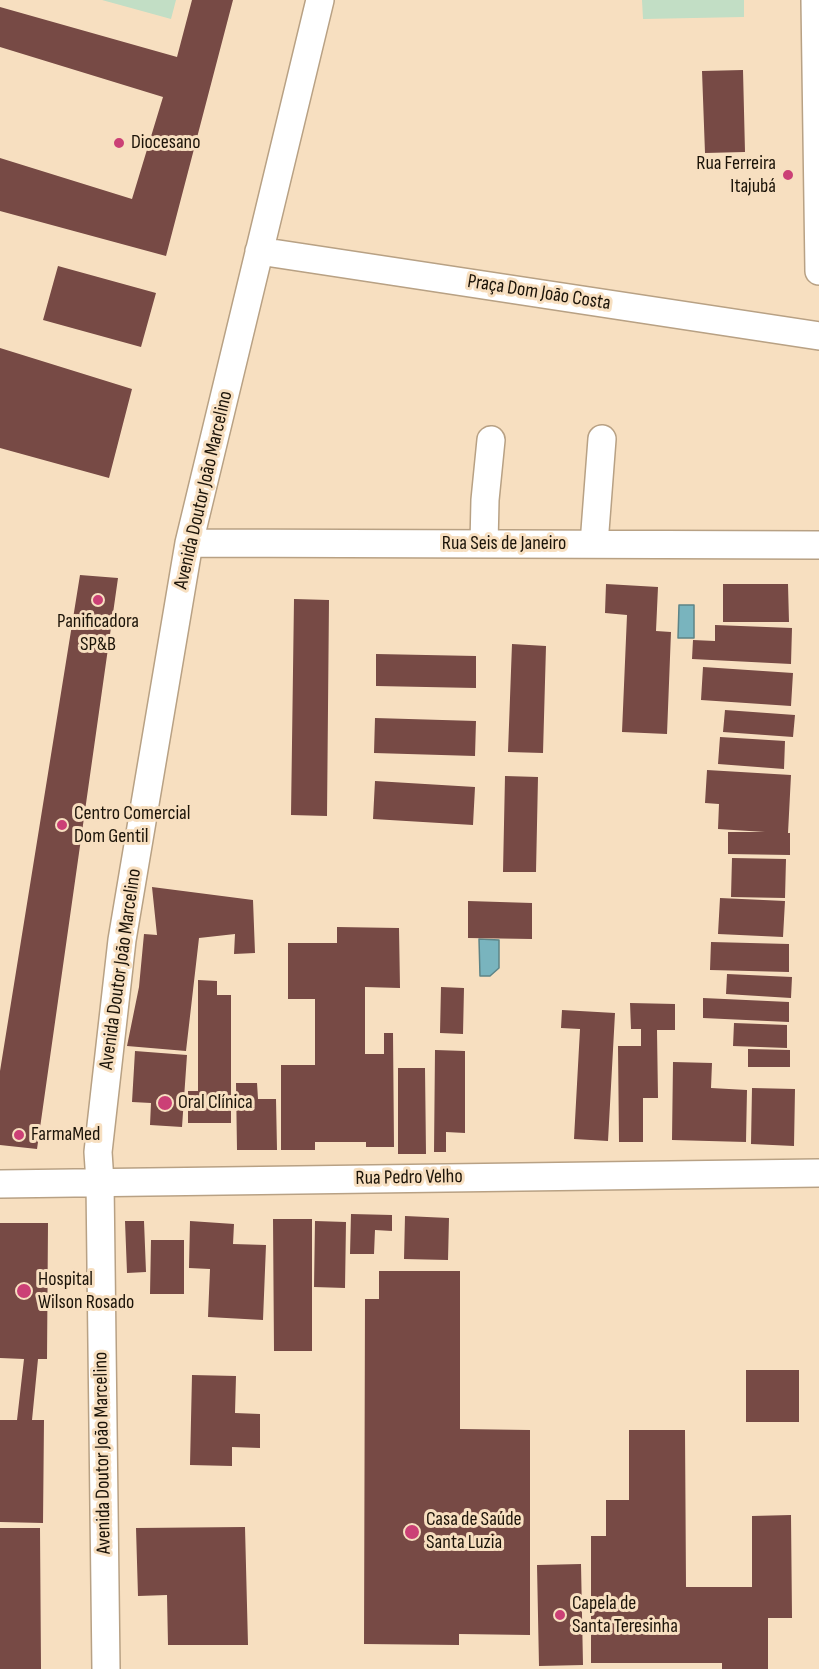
<!DOCTYPE html>
<html>
<head>
<meta charset="utf-8">
<style>
	body { margin:0 }
	canvas { display:block; background:#f7dfc0 }
</style>
</head>
<body>
<canvas width="819" height="1669"></canvas>
<script>
const c = document.querySelector('canvas').getContext('2d');
c.lineJoin = 'round';
function paint(path, color) {
  c.fillStyle = color;
  c.fill(path, 'evenodd');
}
function poly(rows) {
  const path = new Path2D();
  for (const r of rows) {
    path.moveTo(r[0], r[1]);
    for (let i = 2; i < r.length; i += 2) path.lineTo(r[i], r[i + 1]);
  }
  return path;
}
function trace(path, color, width, dash) {
  c.strokeStyle = color;
  c.lineWidth = width;
  c.lineCap = dash ? 'butt' : 'round';
  c.setLineDash(dash || []);
  c.stroke(path);
}
function label(font, color, halo, rows, align = 'center') {
  c.font = font + ' "Sofia Sans Condensed",sans-serif';
  c.lineWidth = 6;
  c.setLineDash([]);
  c.textBaseline = 'middle';
  c.strokeStyle = halo;
  c.fillStyle = color;
  for (const [text, x, y, turn = 0] of rows) {
    c.save();
    c.translate(x, y);
    c.rotate((+turn || 0) * Math.PI / 180);
    c.textAlign = isNaN(turn) ? turn : align;
    if (halo) c.strokeText(text, 0, 0);
    c.fillText(text, 0, 0);
    c.restore();
  }
}
paint(poly([
	[102,0,176,0,171,19],
	[642,0,744,0,744,17,643,19]
]), '#c2dec5');
const water = poly([
	[679,605,694,605,694,638,678,638,679,605],
	[479,939,499,940,499,968,490,976,480,976,479,939]
]);
paint(water, '#79b4be');
trace(water, '#5d8487', 1.5);
paint(poly([
	[192,0,233,0,166,256,0,211,0,158,132,199,163,97,0,47,0,7,177,57],
	[743,70,745,152,705,153,702,71],
	[58,266,156,293,141,347,43,320],
	[0,348,132,389,109,478,0,448],
	[80,575,118,578,37,1149,0,1145,0,1071],
	[606,584,658,587,656,631,671,632,667,734,622,732,627,615,605,613],
	[723,584,788,584,789,622,723,622],
	[294,599,329,600,327,816,291,815],
	[715,625,792,628,791,664,692,659,693,640,715,641],
	[512,644,546,646,543,753,508,752],
	[376,654,476,656,476,688,376,686],
	[703,667,793,673,791,706,701,700],
	[725,710,795,715,793,737,723,732],
	[375,718,476,721,475,756,374,753],
	[720,737,785,741,784,769,718,764],
	[707,770,791,775,788,833,790,833,790,855,728,854,728,832,765,832,718,829,719,804,705,803],
	[505,776,538,777,536,872,503,872],
	[375,781,475,787,473,825,373,819],
	[732,858,786,859,785,898,731,897],
	[152,887,253,900,255,953,234,954,235,934,199,938,186,1051,127,1046,139,987,144,934,157,935],
	[720,898,785,901,783,937,718,934],
	[468,901,532,903,532,939,468,938],
	[337,927,399,928,400,988,365,987,365,1054,384,1054,384,1033,393,1033,394,1147,366,1147,366,1142,315,1142,315,1150,281,1150,281,1065,315,1065,315,999,288,999,288,943,337,943],
	[711,942,789,944,789,972,710,970],
	[727,974,792,977,791,998,726,994],
	[198,980,217,981,217,995,231,995,231,1123,188,1123,188,1091,198,1091],
	[441,987,464,988,463,1034,440,1033],
	[703,998,789,1002,789,1022,703,1018],
	[630,1003,675,1004,675,1030,657,1030,658,1098,643,1098,643,1142,619,1142,618,1046,641,1046,641,1029,631,1029],
	[562,1010,615,1013,608,1141,574,1139,580,1029,561,1028],
	[734,1023,787,1025,787,1048,733,1046],
	[748,1049,790,1050,790,1067,748,1067],
	[435,1050,465,1051,465,1133,446,1132,446,1152,434,1152],
	[135,1051,187,1055,182,1127,150,1125,151,1103,132,1102],
	[673,1062,712,1063,711,1088,747,1090,746,1142,672,1140],
	[398,1068,425,1068,426,1154,398,1154],
	[236,1083,257,1083,258,1099,276,1099,277,1150,237,1150],
	[752,1088,795,1089,794,1146,751,1144],
	[351,1214,392,1215,392,1231,375,1230,374,1254,350,1254],
	[405,1216,449,1218,448,1260,404,1259],
	[273,1219,312,1219,312,1351,274,1351],
	[125,1221,144,1221,146,1272,127,1273],
	[190,1221,234,1224,233,1244,266,1245,263,1320,208,1317,210,1269,189,1268],
	[315,1221,346,1222,345,1288,314,1287],
	[0,1223,48,1223,47,1359,38,1359,32,1420,44,1420,43,1523,0,1522,0,1420,17,1420,24,1359,0,1358],
	[151,1240,184,1240,184,1294,150,1294],
	[379,1271,460,1271,460,1429,530,1430,530,1635,459,1634,459,1645,364,1644,365,1299,379,1299],
	[746,1370,799,1370,799,1422,746,1422],
	[192,1375,236,1376,235,1413,260,1414,260,1448,232,1447,232,1466,190,1465],
	[629,1430,685,1430,686,1587,752,1587,752,1516,791,1515,792,1618,768,1618,768,1669,722,1669,722,1663,591,1663,591,1536,606,1536,606,1500,629,1500],
	[245,1527,248,1645,168,1645,167,1595,138,1596,136,1528],
	[0,1528,40,1528,41,1669,0,1669],
	[581,1564,583,1665,539,1666,537,1565]
]), '#774a45');
const minor = poly([
	[815,0,819,271],
	[259,251,819,336],
	[189,543,819,545],
	[484,544,485,500,491,440],
	[594,544,602,439],
	[0,1184,819,1173],
	[106,1669,100,1182,98,1152,122,940,189,543,320,0]
]);
trace(minor, '#b8a184', 30);
trace(minor, '#fff', 27);
for (const [x, y, r, color] of [
	[119,143,6,"#cb4076"],
	[788,175,6,"#cb4076"],
	[98,600,6,"#cb4076"],
	[62,825,6,"#cb4076"],
	[165,1103,8,"#cb4076"],
	[19,1135,6,"#cb4076"],
	[24,1291,8,"#cb4076"],
	[412,1532,8,"#cb4076"],
	[560,1615,6,"#cb4076"]
]) {
  const dot = new Path2D();
  dot.arc(x, y, r, 0, 2 * Math.PI);
  c.fillStyle = color;
  c.fill(dot);
  trace(dot, '#f7dfc0', 2);
}
label('20px', '#1b1308', '#f7dfc0', [
	["Diocesano",131,143],
	["Rua Ferreira",776,164,"right"],
	["Itajubá",776,187,"right"],
	["Panificadora",98,622,"center"],
	["SP&B",98,645,"center"],
	["Centro Comercial",74,814],
	["Dom Gentil",74,837],
	["Oral Clínica",178,1103],
	["FarmaMed",31,1135],
	["Hospital",38,1280],
	["Wilson Rosado",38,1303],
	["Casa de Saúde",426,1520],
	["Santa Luzia",426,1543],
	["Capela de",572,1604],
	["Santa Teresinha",572,1627]
], 'left');
label('20px', '#1b1308', '#f7dfc0', [
	["Praça Dom João Costa",539,293,9],
	["Avenida Doutor João Marcelino",204,490,-77],
	["Rua Seis de Janeiro",504,544],
	["Avenida Doutor João Marcelino",121,969,-82],
	["Rua Pedro Velho",409,1178,-1],
	["Avenida Doutor João Marcelino",103,1453,-91]
]);
</script>
</body>
</html>
